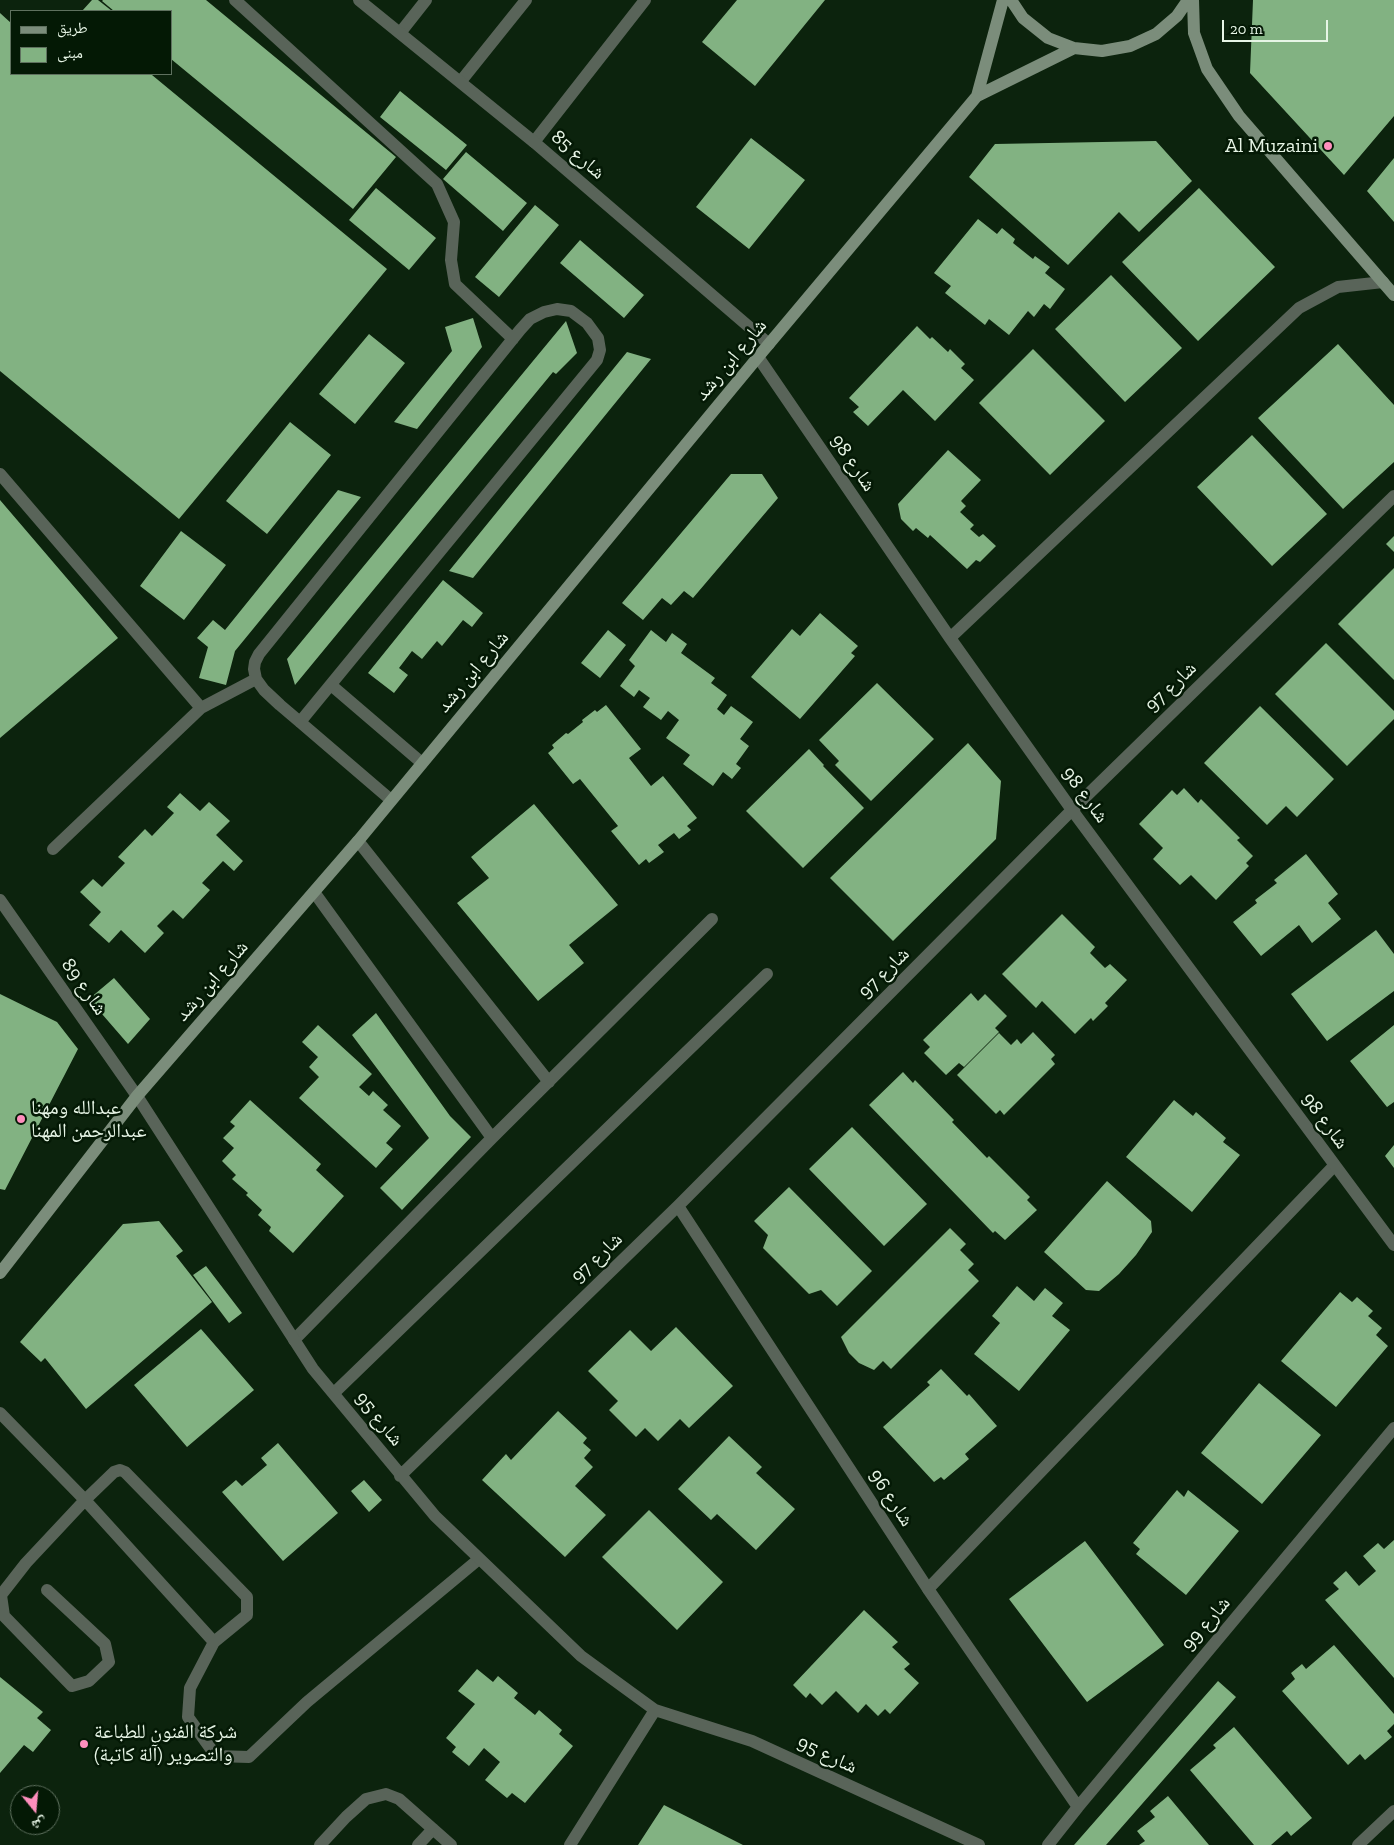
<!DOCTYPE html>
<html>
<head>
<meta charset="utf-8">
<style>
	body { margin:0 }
	#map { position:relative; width:1394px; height:1845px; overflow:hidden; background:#0c230d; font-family:"Zilla Slab","Noto Naskh Arabic",serif }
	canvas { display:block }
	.legend { position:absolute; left:10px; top:10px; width:162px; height:65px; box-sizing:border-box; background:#041905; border:1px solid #5f715f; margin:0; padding:6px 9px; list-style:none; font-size:15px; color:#e7f5e6 }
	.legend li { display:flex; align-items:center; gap:10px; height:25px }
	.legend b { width:25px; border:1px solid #5f715f }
	.north { position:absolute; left:10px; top:1785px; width:50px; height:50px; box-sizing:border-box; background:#041905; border:1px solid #5f715f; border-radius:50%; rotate:163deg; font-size:14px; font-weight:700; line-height:20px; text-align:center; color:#e7f5e6 }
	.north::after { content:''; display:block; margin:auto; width:18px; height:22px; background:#fe8ebd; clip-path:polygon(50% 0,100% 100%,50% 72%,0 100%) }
	.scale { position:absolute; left:1222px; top:20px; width:106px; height:22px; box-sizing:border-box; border:2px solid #e7f5e6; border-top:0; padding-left:6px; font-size:15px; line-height:18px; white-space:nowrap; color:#e7f5e6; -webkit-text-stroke:4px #041905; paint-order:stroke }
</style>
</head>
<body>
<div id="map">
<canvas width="1394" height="1845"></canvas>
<ul class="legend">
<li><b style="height:6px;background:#7b8d7b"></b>طريق</li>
<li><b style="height:14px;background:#82b282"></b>مبنى</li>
</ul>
<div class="north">ش</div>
<div class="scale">20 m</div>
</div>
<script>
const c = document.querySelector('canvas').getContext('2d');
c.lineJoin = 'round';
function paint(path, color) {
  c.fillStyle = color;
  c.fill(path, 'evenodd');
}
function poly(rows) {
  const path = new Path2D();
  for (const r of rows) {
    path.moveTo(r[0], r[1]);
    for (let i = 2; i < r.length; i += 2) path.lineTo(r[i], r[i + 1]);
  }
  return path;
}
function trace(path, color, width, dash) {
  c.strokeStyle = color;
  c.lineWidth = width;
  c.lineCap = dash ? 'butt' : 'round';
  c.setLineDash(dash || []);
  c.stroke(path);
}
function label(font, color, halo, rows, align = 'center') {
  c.font = font + ' "Zilla Slab","Noto Naskh Arabic",serif';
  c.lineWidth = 5;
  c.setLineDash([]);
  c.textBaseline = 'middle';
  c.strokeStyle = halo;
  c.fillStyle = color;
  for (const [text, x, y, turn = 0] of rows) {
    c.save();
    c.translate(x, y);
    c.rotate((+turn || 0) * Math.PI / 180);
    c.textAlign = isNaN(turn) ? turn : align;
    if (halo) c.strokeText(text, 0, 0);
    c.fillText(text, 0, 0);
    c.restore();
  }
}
paint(poly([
	[92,0,98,0,112,11,82,11],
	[103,0,206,0,396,157,353,209,171,59,171,11,114,11,102,1],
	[737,0,825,0,755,86,702,42],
	[1253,0,1394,0,1394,116,1344,175,1250,73],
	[0,13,11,23,11,74,153,74,152,75,387,269,179,519,0,371],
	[400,91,467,145,446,170,380,117],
	[751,138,805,180,749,249,696,207],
	[1156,141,1192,181,1139,232,1119,212,1068,265,969,177,995,144],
	[466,152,527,203,503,231,443,179],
	[1394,158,1394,222,1367,191],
	[376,188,436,238,409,270,349,220],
	[1199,188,1275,267,1198,341,1122,262],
	[535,205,559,225,499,297,475,277],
	[978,219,997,234,1002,228,1015,239,1013,243,1033,259,1035,256,1050,267,1045,273,1065,289,1050,309,1044,304,1034,317,1028,311,1009,335,989,319,985,325,945,293,951,286,934,273],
	[580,240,644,295,624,318,560,263],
	[1111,275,1182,348,1125,402,1055,329],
	[473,318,482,347,417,429,394,422,452,351,445,327],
	[566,321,577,353,556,374,553,372,295,685,287,659],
	[917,326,930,339,932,337,948,352,950,349,965,364,961,368,974,380,935,421,903,390,868,426,853,412,859,407,849,398],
	[369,334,405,363,355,424,319,394],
	[1338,344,1394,405,1394,462,1343,509,1258,418],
	[1033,349,1105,421,1050,475,979,403],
	[627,352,651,359,473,578,449,571],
	[290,422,331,455,267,534,226,501],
	[1252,435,1327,514,1272,566,1197,487],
	[948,450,981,480,961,501,966,506,960,512,974,525,970,529,979,537,983,534,996,546,980,562,976,560,967,569,930,535,928,538,916,528,913,531,901,519,898,504],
	[731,474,762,474,778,498,693,598,684,591,671,605,662,598,643,620,622,603],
	[338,490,361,497,235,651,226,685,199,678,208,647,197,638,213,620,225,630],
	[0,500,118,638,0,738],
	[181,531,226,565,184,620,140,586],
	[1394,536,1394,552,1386,544],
	[1394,568,1394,680,1338,624],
	[443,580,483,613,472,627,463,620,442,646,437,641,422,659,412,651,399,668,408,675,394,693,368,673],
	[820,613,858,646,851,653,855,656,800,719,751,677,792,629,800,636],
	[608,630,626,645,600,678,581,663],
	[651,630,666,642,672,633,687,644,681,653,715,678,711,683,727,695,717,709,724,715,731,706,753,722,740,739,749,746,736,764,741,768,732,779,723,772,713,786,683,764,690,755,666,738,679,720,668,711,661,720,643,707,650,698,639,690,634,697,620,686,635,666,629,660],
	[1326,643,1394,711,1394,719,1347,766,1275,694],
	[877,683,934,739,871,801,835,765,839,761,819,740],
	[606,705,641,749,629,758,651,786,663,776,697,818,687,826,691,830,679,839,674,833,658,845,664,852,649,863,646,859,639,865,611,831,618,826,580,779,573,784,548,753,554,748,552,745,566,733,568,734,583,722,582,720,595,710,597,712],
	[1260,706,1334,779,1297,817,1286,806,1267,825,1204,763],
	[968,743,1001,781,996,839,893,941,830,878],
	[809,749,824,765,823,766,864,808,803,868,746,811],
	[1184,788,1198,803,1201,799,1240,838,1237,840,1253,856,1246,863,1249,866,1216,900,1191,875,1180,885,1153,859,1163,848,1139,824,1172,790,1177,795],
	[180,793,200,811,209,802,230,821,216,835,243,861,234,871,223,861,202,883,210,890,183,919,173,910,157,926,164,933,145,953,121,930,109,943,89,925,101,912,80,892,93,879,102,887,125,863,118,857,145,829,152,836,174,813,167,807],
	[534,804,618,905,569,945,584,963,538,1001,457,903,489,878,471,857],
	[1306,854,1338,894,1328,903,1341,919,1312,943,1299,925,1261,956,1233,922,1257,903,1255,900,1277,883,1274,880],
	[1062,914,1095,947,1090,953,1105,968,1110,964,1127,980,1105,1003,1108,1006,1093,1021,1091,1018,1075,1034,1042,1001,1036,1008,1002,974],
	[1376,930,1394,954,1394,991,1327,1041,1291,994],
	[114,978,150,1019,128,1044,89,999],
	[971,993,978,1001,985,994,1007,1016,995,1028,999,1032,964,1067,959,1063,946,1075,924,1053,930,1047,923,1040],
	[0,994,57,1022,78,1049,5,1190,0,1189],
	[376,1013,450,1116,471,1137,402,1210,380,1188,429,1138,352,1035],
	[318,1025,372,1074,359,1087,369,1096,373,1091,388,1105,383,1110,401,1126,386,1143,393,1149,376,1168,299,1098,319,1077,309,1067,318,1057,302,1042],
	[1394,1025,1394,1102,1387,1107,1350,1061],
	[1033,1032,1055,1055,1051,1059,1055,1064,1004,1115,1000,1110,996,1114,957,1075,999,1033,1011,1045,1017,1039,1021,1044],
	[903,1072,913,1083,915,1080,954,1120,952,1122,987,1158,989,1156,1030,1197,1027,1200,1037,1210,1005,1240,995,1231,993,1233,869,1105],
	[250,1100,321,1164,316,1170,344,1196,293,1253,269,1231,271,1227,258,1215,262,1210,246,1195,248,1193,232,1179,236,1175,222,1161,234,1148,223,1138,235,1126,230,1122],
	[1174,1100,1193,1116,1196,1112,1226,1138,1223,1142,1240,1155,1192,1212,1126,1157],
	[852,1127,927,1204,884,1246,809,1169],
	[1394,1145,1394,1168,1385,1156],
	[1107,1181,1151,1221,1152,1232,1136,1255,1119,1274,1099,1291,1086,1290,1044,1252],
	[789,1187,872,1271,837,1306,821,1290,809,1294,763,1248,768,1235,754,1221],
	[159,1221,183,1251,176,1256,212,1302,86,1409,45,1358,41,1362,20,1342,123,1224],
	[950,1228,966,1244,960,1250,974,1264,968,1270,979,1281,891,1369,883,1361,874,1370,859,1363,849,1353,841,1337],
	[206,1266,242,1313,229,1323,193,1275],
	[1017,1286,1034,1301,1045,1288,1063,1303,1052,1316,1070,1330,1019,1391,974,1354,1000,1323,992,1316],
	[1340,1292,1352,1302,1357,1297,1373,1311,1368,1316,1382,1328,1376,1335,1388,1346,1336,1407,1281,1361],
	[676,1327,733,1386,689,1428,680,1419,658,1441,645,1428,636,1437,609,1410,618,1401,588,1371,630,1330,651,1351],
	[201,1329,254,1390,187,1447,134,1385],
	[941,1369,967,1396,969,1394,997,1426,965,1454,969,1459,944,1480,941,1477,934,1482,883,1427,930,1385,927,1382],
	[1259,1383,1321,1435,1262,1504,1201,1453],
	[558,1411,587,1438,583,1443,591,1450,584,1458,593,1467,575,1486,606,1515,565,1557,482,1480,506,1454,511,1460],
	[729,1436,762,1467,756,1473,795,1509,756,1550,717,1514,711,1520,678,1489],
	[278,1443,338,1513,283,1561,222,1492,236,1480,242,1486,267,1465,261,1458],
	[364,1480,382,1500,369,1512,351,1491],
	[1177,1490,1184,1497,1188,1490,1239,1531,1186,1595,1136,1554,1140,1549,1133,1543],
	[649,1510,723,1582,677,1630,602,1557],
	[1394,1540,1394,1678,1325,1600,1339,1589,1333,1583,1346,1571,1359,1586,1376,1571,1363,1556,1378,1543,1384,1549],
	[1085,1541,1164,1645,1087,1702,1009,1599],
	[864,1610,898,1642,892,1647,910,1664,904,1669,919,1683,890,1714,885,1709,878,1716,866,1704,858,1713,836,1691,822,1705,810,1693,806,1698,793,1685],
	[1334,1645,1394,1714,1394,1724,1387,1731,1392,1737,1365,1760,1360,1754,1348,1765,1282,1691,1295,1679,1291,1673,1302,1664,1306,1669],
	[477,1669,493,1682,498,1676,518,1693,514,1698,535,1715,539,1710,562,1730,559,1734,573,1746,525,1803,512,1793,507,1798,485,1780,500,1762,484,1748,469,1766,452,1752,456,1747,446,1738,475,1704,458,1691],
	[0,1677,43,1712,37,1718,51,1730,33,1752,24,1745,0,1773],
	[1218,1681,1236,1697,1106,1845,1074,1845],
	[1234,1727,1312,1818,1291,1836,1287,1831,1271,1845,1254,1845,1190,1770,1216,1748,1213,1745],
	[1168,1796,1209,1845,1139,1845,1145,1841,1137,1831,1155,1817,1150,1811],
	[664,1805,743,1845,638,1845]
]), '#82b282');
trace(poly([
	[235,0,437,184,454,222,451,260,455,284,513,339],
	[400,33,426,0],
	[461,81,526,0],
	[534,142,645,0],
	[0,474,201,708],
	[331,685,422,763],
	[300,722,597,360,600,350,598,338,587,323,571,311,557,309,544,312,530,319,520,330,259,654,255,662,254,669,256,679,264,690,280,705,300,722,391,800],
	[358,841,549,1082],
	[53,849,201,708,256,679],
	[314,892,492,1138],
	[0,900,137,1096],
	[294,1340,492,1138,712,919],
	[334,1393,767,974],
	[0,1413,85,1500,114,1472,120,1470,125,1472,247,1597,247,1615,214,1642,190,1688,188,1717,216,1756,249,1757,307,1702,479,1559],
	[928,1589,1334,1166],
	[47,1590,105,1644,109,1662,89,1681,72,1686,4,1616,1,1595,26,1563,85,1500,214,1642],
	[320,1845,346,1817,366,1799,386,1794,399,1799,451,1845],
	[418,1845,433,1829]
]), '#596459', 12);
trace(poly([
	[359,0,534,142,769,344],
	[758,357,950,638,1072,810,1394,1245],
	[950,638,1299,308,1338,287,1383,282],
	[137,1096,313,1369,435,1516,581,1656,655,1710,752,1741,979,1845],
	[678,1206,928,1589,1078,1807],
	[400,1476,678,1206,1072,810,1394,496],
	[570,1845,655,1710],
	[1048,1845,1078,1807,1394,1428],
	[1358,1845,1394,1811]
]), '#596459', 12);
trace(poly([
	[1011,0,1023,18,1048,38,1074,48,1102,51,1130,46,1156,34,1177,16,1188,0],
	[1193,0,1194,33,1207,69,1239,116,1394,295],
	[977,96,1003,0],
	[0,1273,137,1096,358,841,758,357,977,96,1074,48]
]), '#7b8d7b', 12);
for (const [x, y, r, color] of [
	[1328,146,5,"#fe8ebd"],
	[21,1119,5,"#fe8ebd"],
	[84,1744,5,"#fe8ebd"]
]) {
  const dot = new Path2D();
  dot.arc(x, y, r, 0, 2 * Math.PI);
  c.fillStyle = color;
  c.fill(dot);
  trace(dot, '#041905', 2);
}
label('20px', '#e7f5e6', '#041905', [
	["Al Muzaini",1318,146,"right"],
	["عبدالله ومهنا",31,1108],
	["عبدالرحمن المهنا",31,1131],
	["شركة الفنون للطباعة",94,1732],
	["والتصوير (آلة كاتبة)",94,1755]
], 'left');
label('20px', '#e7f5e6', '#041905', [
	["شارع 85",578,155,41],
	["شارع ابن رشد",731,360,-50],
	["شارع 98",853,463,56],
	["شارع ابن رشد",473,672,-50],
	["شارع 97",1171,687,-44],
	["شارع 98",1085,795,54],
	["شارع 97",884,973,-45],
	["شارع ابن رشد",212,981,-49],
	["شارع 89",84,987,55],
	["شارع 98",1325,1121,54],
	["شارع 97",597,1258,-44],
	["شارع 95",379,1419,51],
	["شارع 96",891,1498,57],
	["شارع 99",1206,1624,-50],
	["شارع 95",827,1755,25]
]);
</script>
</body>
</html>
